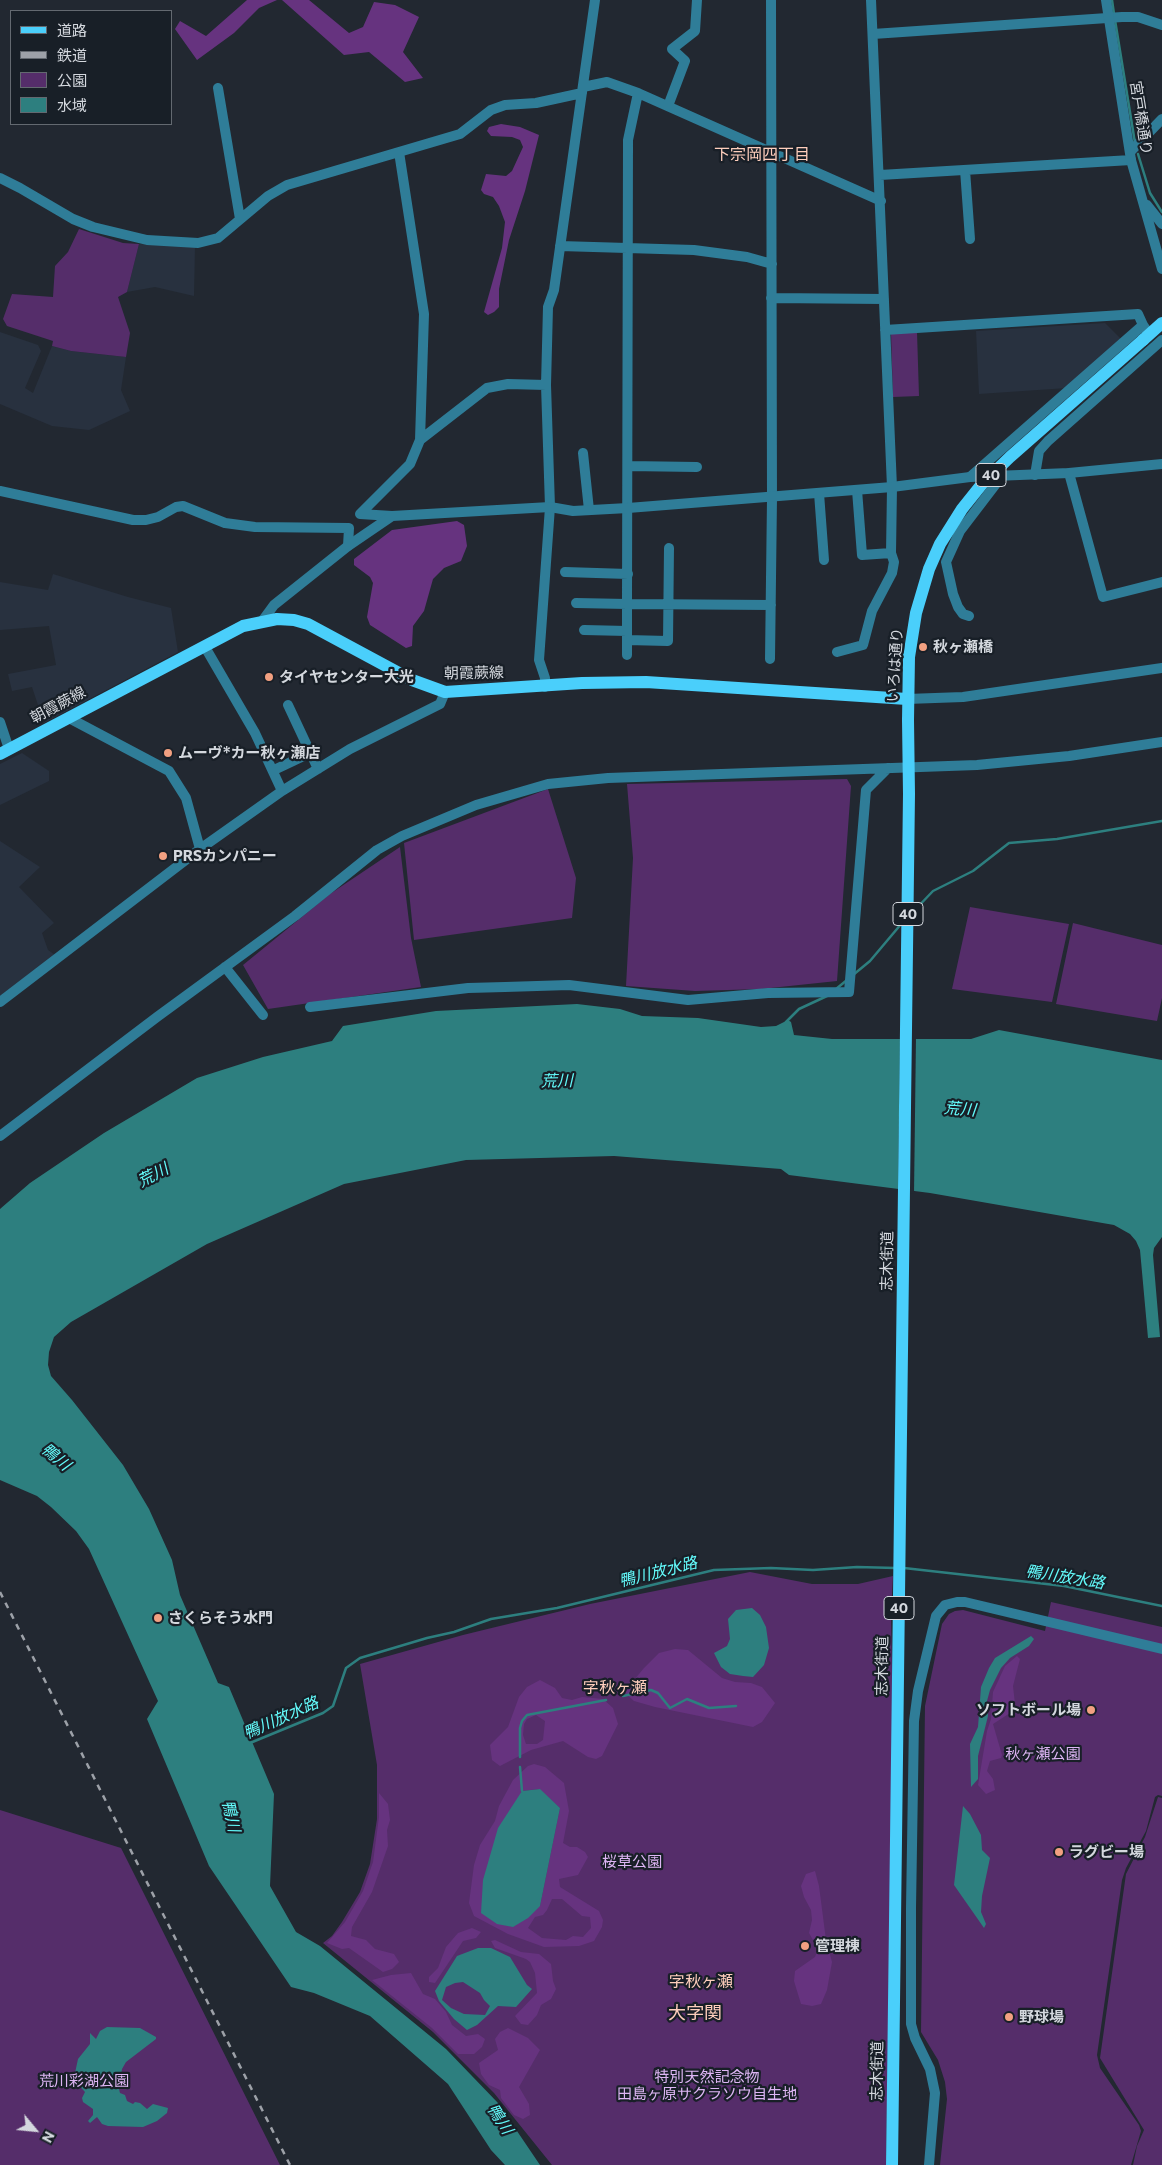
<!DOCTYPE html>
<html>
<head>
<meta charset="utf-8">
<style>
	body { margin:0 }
	#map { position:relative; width:1162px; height:2165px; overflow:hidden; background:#222831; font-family:Commissioner,"Noto Sans JP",sans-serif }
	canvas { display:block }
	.legend { position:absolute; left:10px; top:10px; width:162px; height:115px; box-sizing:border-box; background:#181f27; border:1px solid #636970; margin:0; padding:6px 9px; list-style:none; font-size:15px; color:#d4d8de }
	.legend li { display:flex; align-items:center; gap:10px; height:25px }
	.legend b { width:25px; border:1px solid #636970 }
	.north { position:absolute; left:10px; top:2105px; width:50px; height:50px; -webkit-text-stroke:4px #181f27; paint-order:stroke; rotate:118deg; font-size:14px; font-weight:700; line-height:20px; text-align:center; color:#d4d8de }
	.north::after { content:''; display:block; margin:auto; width:18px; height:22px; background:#d4d8de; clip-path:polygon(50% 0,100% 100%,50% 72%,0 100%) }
</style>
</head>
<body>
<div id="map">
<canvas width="1162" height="2165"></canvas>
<ul class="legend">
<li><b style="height:6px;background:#4acffb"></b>道路</li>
<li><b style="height:6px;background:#9da1a8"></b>鉄道</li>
<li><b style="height:14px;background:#552d6a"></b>公園</li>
<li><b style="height:14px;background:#2d7f7f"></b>水域</li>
</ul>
<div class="north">N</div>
</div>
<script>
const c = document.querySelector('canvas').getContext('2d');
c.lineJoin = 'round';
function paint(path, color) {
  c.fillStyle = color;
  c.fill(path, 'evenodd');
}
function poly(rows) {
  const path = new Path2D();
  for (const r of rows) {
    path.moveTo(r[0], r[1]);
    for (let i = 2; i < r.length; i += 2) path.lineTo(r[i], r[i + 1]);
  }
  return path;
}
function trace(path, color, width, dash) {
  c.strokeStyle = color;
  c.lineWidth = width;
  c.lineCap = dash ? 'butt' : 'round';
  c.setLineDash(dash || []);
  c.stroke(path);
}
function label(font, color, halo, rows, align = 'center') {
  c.font = font + ' Commissioner,"Noto Sans JP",sans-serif';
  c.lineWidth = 4.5;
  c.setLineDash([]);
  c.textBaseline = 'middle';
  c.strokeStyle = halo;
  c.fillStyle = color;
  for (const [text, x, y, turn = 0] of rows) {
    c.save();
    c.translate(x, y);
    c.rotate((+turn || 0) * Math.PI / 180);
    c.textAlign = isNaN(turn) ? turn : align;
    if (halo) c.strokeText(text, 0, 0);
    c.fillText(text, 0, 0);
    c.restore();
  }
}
paint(poly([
	[139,244,195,246,194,296,155,287,127,292],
	[1105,323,1123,341,1067,388,979,394,976,331],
	[0,332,38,345,41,351,25,388,33,393,52,346,71,351,126,357,121,390,130,411,89,430,52,426,0,404],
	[53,574,128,597,171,608,178,652,44,723,32,687,12,691,8,674,56,665,49,626,0,630,0,582,48,590],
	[22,753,49,771,49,781,0,805,0,764],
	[0,841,40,867,19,887,54,923,42,933,48,950,55,955,0,996]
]), '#28313f');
paint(poly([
	[79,229,123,243,139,244,127,292,118,297,130,333,126,357,71,351,52,346,53,341,7,326,3,319,12,294,53,297,55,266,68,252],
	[917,332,919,396,893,397,891,333],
	[847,779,851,786,837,981,761,989,695,991,626,986,633,858,627,784],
	[548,789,576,878,572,918,414,940,404,843],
	[400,847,411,938,421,987,268,1009,243,965,330,894],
	[970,907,1069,924,1052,1002,952,989],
	[1073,923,1162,945,1162,998,1157,1021,1056,1004],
	[750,1572,812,1584,858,1584,893,1576,891,1611,893,1727,886,2165,552,2165,494,2093,433,2032,323,1943,332,1936,342,1922,360,1892,370,1864,377,1819,377,1765,360,1664,463,1635,590,1604],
	[1051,1602,1162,1627,1162,1796,1158,1795,1155,1797,1146,1831,1126,1868,1122,1880,1097,2055,1100,2068,1139,2125,1141,2131,1131,2165,940,2165,947,2099,945,2082,938,2060,921,2032,925,1706,942,1624,949,1614,955,1611,963,1610,1045,1631],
	[1158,1797,1162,1798,1162,2165,1133,2165,1137,2146,1144,2130,1100,2058,1126,1874,1145,1837],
	[0,1810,121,1848,280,2165,0,2165]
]), '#552d6a');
paint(poly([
	[247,0,277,0,259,8,234,33,197,60,175,29,180,21,206,36],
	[282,0,309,0,349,33,363,27,374,2,395,5,419,17,403,52,423,78,405,82,369,52,344,55],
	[501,124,520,127,539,135,525,191,509,240,499,289,499,307,494,312,488,315,484,312,502,248,505,222,499,206,493,197,484,194,481,190,486,174,506,176,512,171,523,147,520,140,512,137,491,136,487,131,489,127],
	[457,521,464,525,467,546,461,561,444,568,433,579,424,611,413,626,412,646,406,648,370,625,367,617,373,583,370,577,354,565,354,559,392,530],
	[675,1649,688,1650,722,1678,735,1682,751,1683,762,1687,775,1703,762,1722,753,1727,655,1707,634,1701,624,1692,644,1668,659,1653],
	[1017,1656,1020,1659,1013,1686,1015,1704,1010,1713,993,1724,1002,1755,1001,1758,990,1761,987,1771,993,1779,995,1790,986,1794,978,1785,987,1731,991,1719,993,1692,1005,1666],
	[540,1680,555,1688,562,1698,572,1700,582,1697,603,1699,613,1708,618,1724,602,1756,596,1759,588,1757,563,1741,531,1750,500,1766,492,1760,490,1745,508,1727,519,1697,527,1687],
	[536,1715,545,1721,543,1740,537,1744,526,1744,523,1735,524,1724,527,1719],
	[534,1764,545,1767,564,1783,569,1811,563,1843,570,1847,577,1847,585,1852,588,1857,578,1875,559,1879,560,1887,599,1911,603,1920,602,1927,594,1941,579,1946,544,1947,508,1934,474,1916,469,1903,474,1865,480,1845,495,1821,499,1806,513,1780,528,1766],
	[539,1789,560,1808,540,1906,521,1791],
	[552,1899,562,1899,582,1916,590,1917,591,1928,583,1937,573,1936,566,1940,542,1938,528,1928,535,1917,543,1915,547,1910],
	[379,1793,388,1804,390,1820,387,1830,388,1846,372,1892,352,1927,351,1936,366,1940,375,1949,394,1954,399,1962,392,1969,383,1972,349,1948,342,1949,327,1943,345,1922,363,1891,373,1862,379,1817],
	[815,1871,819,1886,826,1940,832,1962,827,1990,821,2004,812,2006,801,2004,794,1981,795,1971,815,1957,818,1949,809,1933,812,1920,811,1910,804,1897,801,1886,806,1874],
	[472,1928,481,1932,476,1938,463,1941,435,1983,429,1982,429,1977,438,1968,446,1947,458,1933],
	[495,1940,521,1952,539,1954,551,1964,553,1981,556,1989,551,1999,541,2005,537,2015,528,2025,521,2024,515,2016,537,1993,535,1973,530,1962,526,1959,495,1948,491,1941],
	[411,1973,423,1994,435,1999,446,2012,452,2025,466,2036,478,2034,485,2039,482,2047,474,2054,458,2054,432,2028,372,1980,391,1975],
	[508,2028,528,2038,540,2050,519,2087,529,2104,530,2115,523,2119,514,2115,501,2098,500,2090,489,2085,481,2074,479,2063,498,2050,495,2039,500,2032]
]), '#66337f');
paint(poly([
	[577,1004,620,1009,642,1016,698,1018,761,1027,776,1026,788,1020,791,1022,794,1035,832,1039,971,1039,999,1030,1162,1060,1162,1237,1154,1248,1153,1255,1160,1337,1148,1338,1140,1250,1136,1241,1130,1234,1114,1225,930,1193,789,1175,781,1169,614,1156,466,1160,344,1184,207,1244,71,1322,54,1337,49,1352,48,1365,51,1376,72,1400,123,1465,149,1509,172,1560,180,1595,218,1683,229,1687,274,1794,270,1886,296,1932,320,1946,446,2049,498,2103,540,2165,505,2165,491,2150,448,2084,370,2016,314,1993,291,1987,209,1866,147,1719,158,1701,89,1549,76,1531,51,1507,37,1496,0,1480,0,1209,30,1183,104,1133,197,1078,263,1057,332,1041,343,1026,436,1011],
	[752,1608,760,1615,766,1627,769,1648,764,1665,753,1677,743,1676,730,1674,721,1667,714,1653,727,1646,730,1639,728,1619,736,1610],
	[1031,1636,1034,1639,1029,1646,1010,1658,1001,1668,990,1690,987,1701,988,1716,978,1756,978,1779,971,1787,970,1744,978,1727,981,1687,989,1668,995,1658],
	[540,1789,560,1808,540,1906,528,1918,513,1927,497,1924,481,1913,483,1880,498,1828,522,1791],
	[963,1806,970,1814,981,1835,982,1850,990,1858,982,1896,981,1912,986,1924,984,1928,954,1885],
	[478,1948,491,1948,510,1957,527,1985,532,1989,516,2007,498,2006,477,2025,467,2030,454,2019,439,2001,435,1991,457,1956],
	[463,1982,480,1993,484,2000,490,2006,485,2015,464,2014,451,2008,442,2000,446,1987,455,1983],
	[107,2027,140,2028,156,2037,156,2039,126,2062,122,2069,119,2089,120,2093,125,2095,127,2101,133,2104,135,2102,140,2103,147,2109,153,2104,168,2108,167,2113,157,2121,143,2127,108,2126,102,2124,97,2117,90,2123,88,2121,93,2115,93,2109,83,2102,82,2098,85,2092,75,2081,75,2073,78,2059,90,2044,90,2033,96,2039,100,2031]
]), '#2d7f7f');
paint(poly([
	[900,1036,916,1036,914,1194,898,1192]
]), '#222831');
trace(poly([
	[1112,0,1114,14],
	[1115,20,1135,143],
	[1138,154,1150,193,1162,212],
	[913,912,933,891,973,871,1009,843,1057,839,1162,821],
	[853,975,870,961,902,923],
	[836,989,847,980],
	[786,1022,799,1009,827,996],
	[904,1568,1064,1586,1162,1606],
	[623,1696,651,1690,658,1693,670,1708,687,1699,709,1708,736,1706],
	[250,1743,323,1713,333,1706,346,1668,360,1658,427,1638,454,1632,491,1619,557,1608,714,1570,771,1568,813,1570,857,1567,896,1568],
	[520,1757,520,1728,522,1721,527,1715,606,1700],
	[520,1767,522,1791]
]), '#2d7f7f', 2.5);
trace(poly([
	[873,34,1122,17,1138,17,1162,25],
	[583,87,607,82,638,93,881,201],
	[218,88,240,219],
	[668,106,685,61,672,49,695,31,697,0],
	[1130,152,1162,119],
	[965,170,970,239],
	[880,175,1131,160],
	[0,178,20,188,73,219,93,227,147,240,198,243,218,238,268,196,287,185,460,134,491,110,505,105,536,103,582,93],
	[560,246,694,250,747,257,772,264],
	[771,298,884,299],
	[885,330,1138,314,1143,325],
	[420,440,487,388,508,384,546,385],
	[583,453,589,510],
	[628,466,697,467],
	[1069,473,1103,597,1162,582],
	[1035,475,1039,451,1048,441,1162,340],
	[970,477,1143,325,1147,331],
	[857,490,862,555,891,553,892,487,871,0],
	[0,491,133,520,146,520,158,517,176,507,183,506,225,523,255,527,349,528,348,546],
	[819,493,824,560],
	[392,516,360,514,410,464,420,440,424,314,399,152],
	[565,572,628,574],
	[576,603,627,604,628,140,638,93],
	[969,616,963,614,958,607,953,594,946,562,960,531,1002,476],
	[584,630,627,631],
	[627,640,668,641,669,548],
	[205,647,255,733,282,791],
	[837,652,863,645,872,611,892,573,894,562,891,553],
	[627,655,627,604,771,605],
	[770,659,772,498,771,0],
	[545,687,545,678,539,660,550,507,546,385,548,307,554,290,595,0],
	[288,705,318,769],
	[69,718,169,771,186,798,200,849],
	[0,722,9,749],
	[274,770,310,753],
	[225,967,263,1015],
	[0,1002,200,849,282,791,350,749,440,704,445,692],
	[310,1007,468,988,505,987,569,985,688,1000,768,993,849,992,866,790,888,768],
	[0,1136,157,1017,295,916,377,850,402,836,476,805,548,784,608,778,977,765,1069,756,1162,742]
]), '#2f7d98', 10);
trace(poly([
	[1106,0,1131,160,1162,269],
	[1147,205,1162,224],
	[263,620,274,605,348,546,392,516,550,507,573,511,628,508,892,487,970,477,1069,473,1162,464],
	[907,699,963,697,1162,668],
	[929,2165,935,2093,930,2069,915,2038,911,2024,911,1908,914,1721,918,1691,936,1616,945,1605,957,1602,965,1602,1162,1649]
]), '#2f7d98', 10);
trace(poly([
	[1143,340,1162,323],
	[908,720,909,657],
	[0,754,243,626,277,619,294,620,308,624,412,680,445,692,582,683,646,682,907,699],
	[892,2165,905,1107]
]), '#4acffb', 12);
trace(poly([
	[0,1592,290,2165]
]), '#9da1a8', 2.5, [6, 6]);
trace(poly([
	[909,657,916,613,929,569,940,544,962,509,982,484,1010,457,1143,340],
	[905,1107,909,794,908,720]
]), '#4acffb', 12);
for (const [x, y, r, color] of [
	[923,647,5,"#f2a081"],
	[269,677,5,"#f2a081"],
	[168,753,5,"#f2a081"],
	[163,856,5,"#f2a081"],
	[158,1618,5,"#f2a081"],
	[1091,1710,5,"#f2a081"],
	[1059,1852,5,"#f2a081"],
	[805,1946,5,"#f2a081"],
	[1009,2017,5,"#f2a081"]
]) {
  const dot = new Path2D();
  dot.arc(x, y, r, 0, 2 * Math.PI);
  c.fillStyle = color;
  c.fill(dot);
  trace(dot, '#181f27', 2);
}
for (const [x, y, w] of [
	[991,475,30],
	[908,914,30],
	[899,1608,30]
]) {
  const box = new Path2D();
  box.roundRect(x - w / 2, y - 11.5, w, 23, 4);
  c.fillStyle = '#181f27';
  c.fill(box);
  trace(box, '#d4d8de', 1);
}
label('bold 14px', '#d4d8de', null, [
	["40",991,475],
	["40",908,914],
	["40",899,1608]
]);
label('15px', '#d4d8de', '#181f27', [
	["宮戸橋通り",1141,118,81],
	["いろは通り",895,665,-86],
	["朝霞蕨線",474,673,-1],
	["朝霞蕨線",58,705,-28],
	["志木街道",887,1261,-89],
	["志木街道",882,1666,-89],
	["志木街道",877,2071,-89]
]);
label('bold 15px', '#d4d8de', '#181f27', [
	["秋ヶ瀬橋",933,647],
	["タイヤセンター大光",279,677],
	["ムーヴ*カー秋ヶ瀬店",178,753],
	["PRSカンパニー",173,856],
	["さくらそう水門",168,1618],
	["ソフトボール場",1081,1710,"right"],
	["ラグビー場",1069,1852],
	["管理棟",815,1946],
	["野球場",1019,2017]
], 'left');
label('15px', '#ddb5f4', '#181f27', [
	["秋ヶ瀬公園",1043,1754],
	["桜草公園",632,1862],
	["特別天然記念物",707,2077],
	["田島ヶ原サクラソウ自生地",707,2094],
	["荒川彩湖公園",84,2081]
]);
label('16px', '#fecebc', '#181f27', [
	["下宗岡四丁目",762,155],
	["字秋ヶ瀬",615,1688],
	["字秋ヶ瀬",701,1982]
]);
label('italic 16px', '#63fbfb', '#181f27', [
	["荒川",557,1081,-1],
	["荒川",960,1109,5],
	["荒川",153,1175,-28],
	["鴨川",56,1457,40],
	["鴨川放水路",658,1572,-14],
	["鴨川放水路",1065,1577,9],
	["鴨川放水路",281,1718,-24],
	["鴨川",231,1816,77],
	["鴨川",500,2119,57]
]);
label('18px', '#fecebc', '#181f27', [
	["大字関",695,2013]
]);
</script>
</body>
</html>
